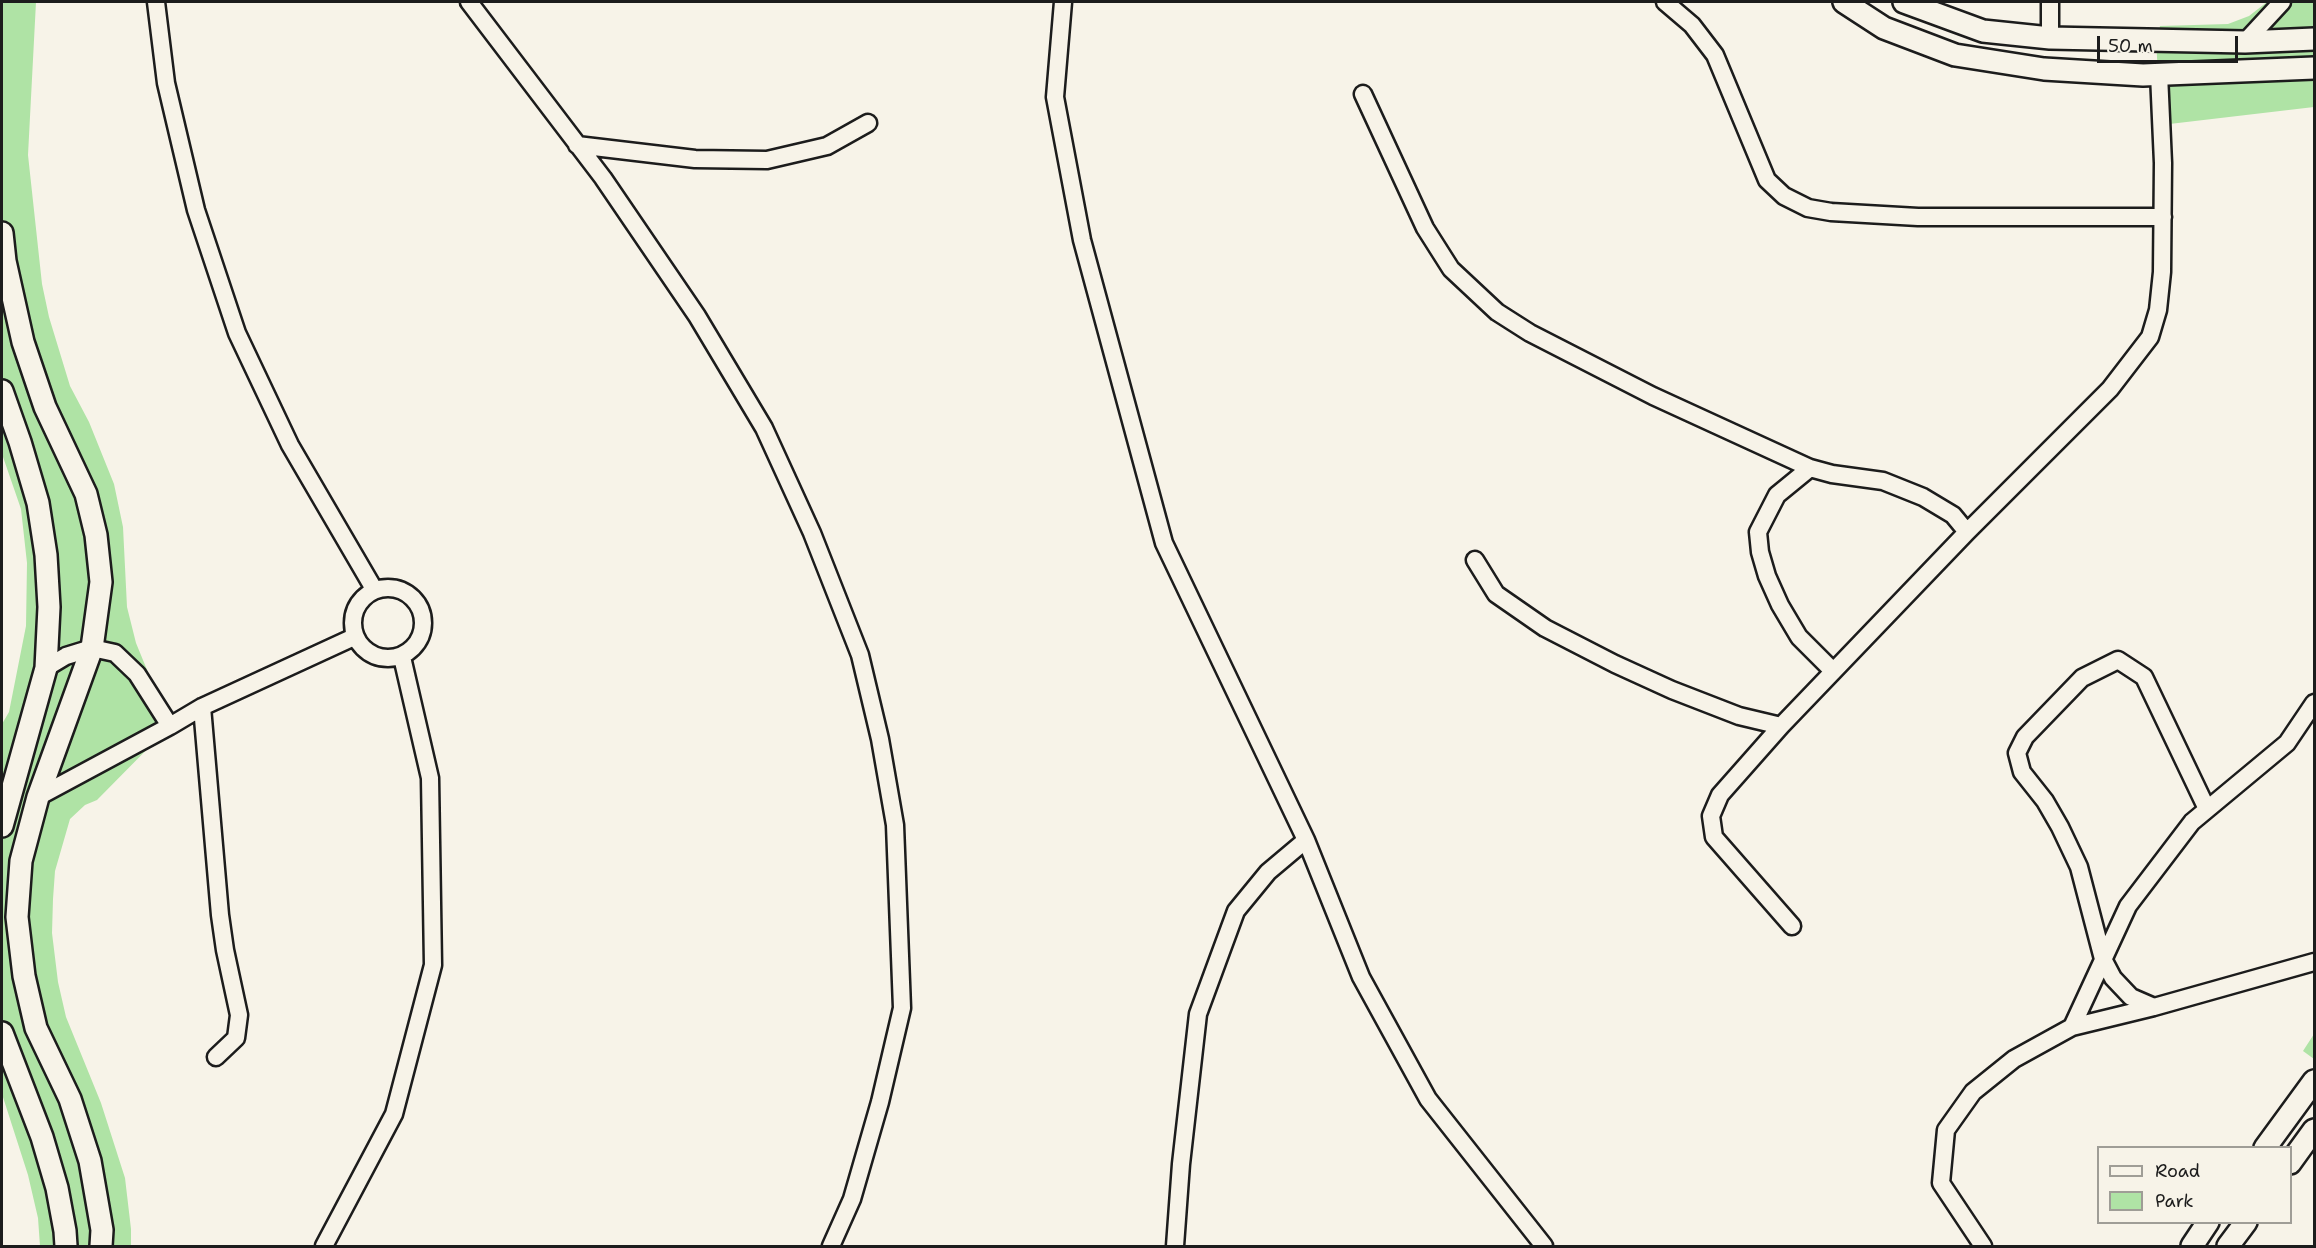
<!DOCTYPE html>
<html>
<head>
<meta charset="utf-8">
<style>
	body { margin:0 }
	#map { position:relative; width:2316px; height:1248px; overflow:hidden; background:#f7f3e8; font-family:"Shantell Sans",sans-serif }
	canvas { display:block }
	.frame { position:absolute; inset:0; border:3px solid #1c1c1c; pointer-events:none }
	.legend { position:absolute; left:2097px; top:1146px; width:195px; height:78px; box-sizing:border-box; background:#f7f3e8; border:2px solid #9f9d96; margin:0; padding:8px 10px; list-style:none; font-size:18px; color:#1c1c1c }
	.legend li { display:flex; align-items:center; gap:12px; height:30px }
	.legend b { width:30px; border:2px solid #9f9d96 }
	.scale { position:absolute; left:2097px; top:36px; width:141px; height:27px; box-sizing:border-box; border:3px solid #1c1c1c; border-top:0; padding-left:8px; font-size:18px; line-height:21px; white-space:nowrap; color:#1c1c1c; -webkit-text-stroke:4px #f7f3e8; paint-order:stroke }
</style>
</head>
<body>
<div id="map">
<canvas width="2316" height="1248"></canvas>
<div class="frame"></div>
<ul class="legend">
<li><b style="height:8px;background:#f7f3e8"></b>Road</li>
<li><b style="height:16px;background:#afe3a5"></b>Park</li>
</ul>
<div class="scale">50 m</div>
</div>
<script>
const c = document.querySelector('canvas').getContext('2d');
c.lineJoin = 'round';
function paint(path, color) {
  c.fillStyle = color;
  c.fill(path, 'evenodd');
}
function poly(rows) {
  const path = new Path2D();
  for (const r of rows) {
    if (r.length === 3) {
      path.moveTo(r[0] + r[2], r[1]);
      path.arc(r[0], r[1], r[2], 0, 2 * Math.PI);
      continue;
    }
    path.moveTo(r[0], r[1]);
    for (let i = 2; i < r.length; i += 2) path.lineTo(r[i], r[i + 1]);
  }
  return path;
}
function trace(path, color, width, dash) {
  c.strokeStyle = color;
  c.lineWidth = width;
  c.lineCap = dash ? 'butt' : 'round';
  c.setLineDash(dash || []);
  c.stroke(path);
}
paint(poly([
	[2,2,36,2,28,155,42,284,49,317,70,386,89,422,114,484,123,527,127,607,136,643,170,726,97,800,85,805,70,819,55,871,53,899,52,933,58,982,66,1017,101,1103,125,1178,131,1229,131,1246,40,1246,38,1218,28,1175,2,1094,2,724,9,712,26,626,27,563,21,509,2,454],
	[2267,2,2314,2,2314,107,2161,125,2156,40,2160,26,2228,24,2249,16],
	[2314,1034,2314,1059,2303,1051]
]), '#afe3a5');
const minor = poly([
	[156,2,166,83,196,210,237,333,290,445,374,589],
	[469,2,603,178,697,316,764,428,812,533,860,655,880,739,895,825,902,1008,880,1102,852,1199,831,1246],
	[1063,2,1055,97,1082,240,1164,543,1306,840,1361,977,1428,1099,1544,1246],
	[1665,2,1692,25,1715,55,1767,180,1784,196,1808,208,1831,212,1918,217,2163,217],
	[2050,38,2050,2],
	[2245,42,2282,2],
	[1363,94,1425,228,1451,269,1497,312,1530,333,1653,396,1810,468,1832,474,1883,481,1923,497,1953,515,1967,532],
	[577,145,695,159,767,160,827,146,868,123],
	[1810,468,1777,495,1758,532,1760,552,1767,576,1780,605,1799,637,1833,671],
	[1475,560,1496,594,1545,628,1615,664,1672,690,1739,716,1781,726],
	[388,623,35],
	[2314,703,2287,743,2192,822,2128,906,2072,1027,2154,1007,2314,962],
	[202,707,220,915,225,950,239,1015,236,1038,216,1057],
	[170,726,202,707,354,637],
	[38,797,170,726,137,674,115,653,92,648,66,656,46,668],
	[1792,926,1714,837,1711,816,1720,795,1781,726,1967,532,2110,389,2150,337,2158,310,2162,272,2163,163,2159,74],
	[2154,1007,2131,997,2113,978,2103,959,2079,867,2060,827,2045,801,2022,772,2017,753,2025,737,2082,678,2118,660,2144,677,2207,809],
	[324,1246,394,1114,433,965,430,778,402,657],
	[1175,1246,1181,1164,1198,1014,1236,911,1268,872,1306,840],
	[1983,1246,1941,1183,1946,1130,1973,1092,2014,1059,2072,1027]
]);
const tertiary = poly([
	[1844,2,1884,28,1955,55,2044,69,2143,75,2314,68],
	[1904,2,1983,31,2050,38,2245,42,2314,39],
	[2,233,5,261,23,342,45,407,86,494,96,535,101,582,92,648,38,797,21,861,17,917,24,976,36,1028,70,1099,90,1161,102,1230,101,1246],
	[2,391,20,442,38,503,46,555,49,607,46,668,2,826],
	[2,1033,42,1137,57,1188,65,1231,66,1246],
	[2265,1148,2314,1081],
	[2290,1163,2314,1130],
	[2192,1246,2208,1222],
	[2228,1246,2246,1222]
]);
trace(minor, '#1c1c1c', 21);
trace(tertiary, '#1c1c1c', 26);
trace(minor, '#f7f3e8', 16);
trace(tertiary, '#f7f3e8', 21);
</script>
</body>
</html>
